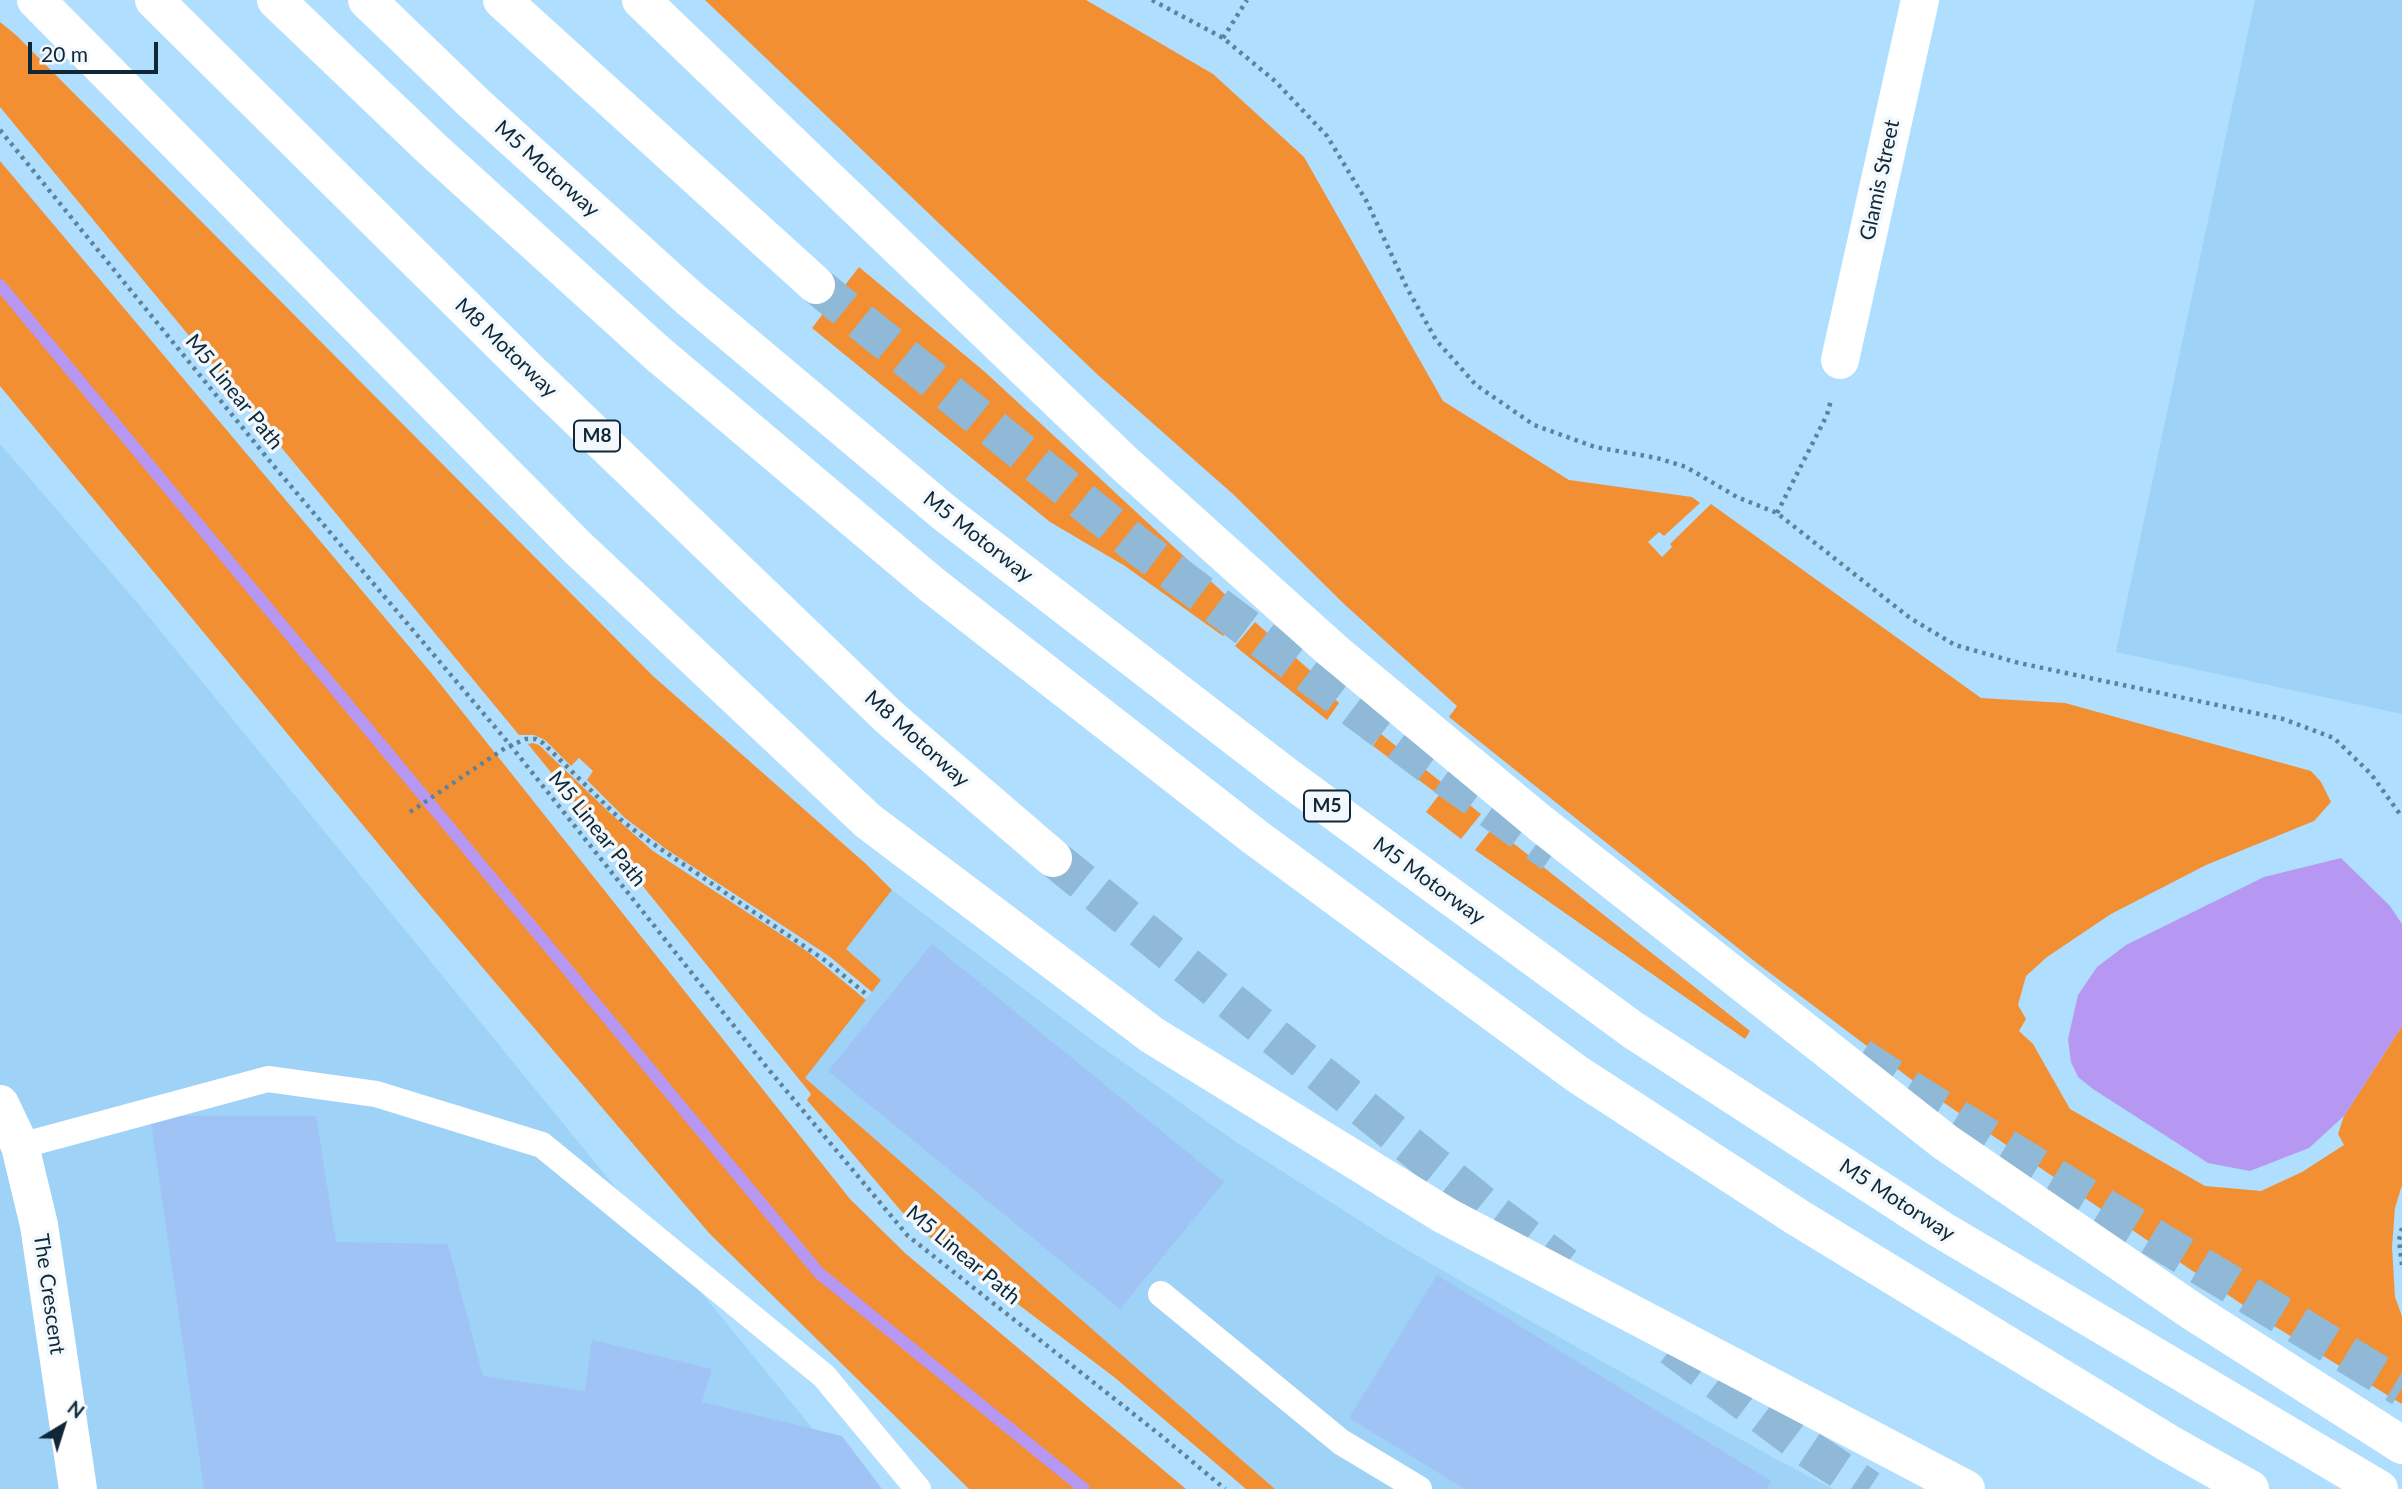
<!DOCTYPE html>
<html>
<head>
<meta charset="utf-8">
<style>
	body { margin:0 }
	#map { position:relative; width:2402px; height:1489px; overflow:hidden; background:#afdefe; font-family:Lato,sans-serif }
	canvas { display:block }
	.north { position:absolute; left:28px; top:1391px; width:70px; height:70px; -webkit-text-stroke:5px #f3f8fd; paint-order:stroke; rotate:38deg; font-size:19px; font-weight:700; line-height:28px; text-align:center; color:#0f2736 }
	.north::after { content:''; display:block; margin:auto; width:24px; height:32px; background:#0f2736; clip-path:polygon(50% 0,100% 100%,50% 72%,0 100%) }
	.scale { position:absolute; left:28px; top:42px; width:130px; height:32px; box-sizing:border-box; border:4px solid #0f2736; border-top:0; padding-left:9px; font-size:21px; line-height:24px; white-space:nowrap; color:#0f2736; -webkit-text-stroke:5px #f3f8fd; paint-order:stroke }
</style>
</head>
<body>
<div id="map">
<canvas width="2402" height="1489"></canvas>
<div class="north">N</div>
<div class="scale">20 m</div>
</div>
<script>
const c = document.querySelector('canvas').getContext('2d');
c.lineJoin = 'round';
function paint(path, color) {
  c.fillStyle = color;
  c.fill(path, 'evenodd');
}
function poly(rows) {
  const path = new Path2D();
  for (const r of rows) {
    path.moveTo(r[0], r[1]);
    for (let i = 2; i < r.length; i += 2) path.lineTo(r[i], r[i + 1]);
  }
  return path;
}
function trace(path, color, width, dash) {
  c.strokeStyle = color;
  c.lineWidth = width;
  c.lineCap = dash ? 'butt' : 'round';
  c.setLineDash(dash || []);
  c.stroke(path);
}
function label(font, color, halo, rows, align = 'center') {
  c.font = font + ' Lato,sans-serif';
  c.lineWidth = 7;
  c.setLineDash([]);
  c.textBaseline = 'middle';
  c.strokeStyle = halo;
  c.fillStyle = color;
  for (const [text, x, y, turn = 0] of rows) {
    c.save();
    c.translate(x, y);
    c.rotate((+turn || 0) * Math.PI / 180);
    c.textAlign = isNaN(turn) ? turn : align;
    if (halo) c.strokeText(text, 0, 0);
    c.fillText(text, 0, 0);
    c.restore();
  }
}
paint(poly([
	[2255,0,2402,0,2402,714,2116,652],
	[0,444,140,606,862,1489,0,1489],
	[892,890,1093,1041,1239,1144,1390,1240,1518,1314,1772,1457,1833,1489,1275,1489,804,1078,881,980,845,949]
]), '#9ed2f6');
paint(poly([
	[705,0,1086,0,1213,74,1304,157,1443,401,1569,480,1692,497,1700,503,1664,536,1659,532,1648,542,1662,557,1672,547,1670,544,1711,504,1981,698,2065,703,2311,771,2321,782,2331,802,2314,821,2206,865,2111,914,2047,957,2026,976,2018,1005,2026,1019,2019,1031,2033,1044,2070,1109,2205,1186,2261,1191,2302,1172,2344,1145,2338,1134,2344,1116,2402,1026,2402,1185,2395,1208,2392,1247,2395,1297,2402,1316,2402,1404,2274,1326,1928,1092,1758,964,1449,717,1457,706,1343,603,1234,495,1098,375],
	[0,22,16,35,653,676,866,864,892,890,846,949,881,980,872,992,829,956,666,849,625,818,587,780,593,771,579,758,571,766,545,740,534,735,519,735,0,107],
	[0,161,433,675,850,1199,905,1253,1186,1489,969,1489,709,1233,419,893,0,386],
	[859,267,985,372,1243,611,1223,636,1125,566,1050,522,812,328],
	[1255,622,1338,695,1335,699,1339,703,1327,720,1235,646],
	[1381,734,1481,814,1461,839,1426,812,1439,795,1373,746],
	[533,743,539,745,611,814,653,851,808,952,866,1000,805,1078,1275,1489,1246,1489,1114,1377,928,1236,902,1212,807,1100,811,1094,528,744],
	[1493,827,1750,1031,1745,1039,1475,850]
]), '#f38f33');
paint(poly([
	[2341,858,2390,906,2402,924,2402,1026,2344,1116,2309,1148,2250,1171,2208,1163,2093,1089,2078,1077,2071,1062,2068,1039,2078,995,2097,967,2126,945,2264,877]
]), '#b698f3');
trace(poly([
	[0,285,819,1273,1084,1489]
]), '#b698f3', 12);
paint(poly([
	[932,944,1224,1182,1120,1309,828,1071],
	[150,1116,316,1116,336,1242,448,1244,483,1376,585,1391,592,1340,712,1369,702,1402,842,1436,882,1489,204,1489],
	[1437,1275,1771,1481,1766,1489,1465,1489,1349,1418]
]), '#a0c3f6');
trace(poly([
	[816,285,1139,547,1429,765,1553,854],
	[1053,858,1482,1204,1565,1266],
	[1860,1057,1920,1096,2402,1388],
	[1672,1347,1801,1444,1869,1489]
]), '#8fb9d6', 38, [38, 19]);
trace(poly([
	[1152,0,1223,38,1275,81,1327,136,1367,202,1407,288,1436,340,1476,385,1534,425,1595,447,1657,458,1686,467,1737,497,1777,513,1910,618,1955,645,2019,663,2283,719,2334,738,2371,774,2402,817],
	[1223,38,1247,0],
	[0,130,273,465,511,746,769,1070,908,1236,1164,1438,1225,1489],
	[1777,513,1827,415,1831,400],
	[410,812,505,748,526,739,536,739,543,743,620,819,643,837,826,961,866,994],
	[2402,1228,2399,1240,2402,1265]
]), '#5e8299', 4.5, [3.5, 5]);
trace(poly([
	[20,1146,268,1079,376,1094,542,1145,824,1376,918,1489],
	[1161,1294,1341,1442,1419,1489]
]), '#fff', 26);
trace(poly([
	[1840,360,1920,0],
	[0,1104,20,1146,39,1225,78,1489]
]), '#fff', 38);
trace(poly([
	[36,0,577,547,868,821,1152,1035,1446,1216,1966,1489],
	[154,0,529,371,890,718,1053,858],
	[276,0,432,149,657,353,931,584,1255,837,1577,1074,1797,1217,2168,1443,2250,1489],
	[367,0,475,104,689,298,946,514,1286,776,1633,1030,1940,1229,2379,1489],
	[502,0,816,285],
	[641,0,1125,464,1332,650,1540,823,1945,1142,2195,1313,2402,1445]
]), '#fff', 38);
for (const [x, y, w] of [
	[597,436,46],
	[1327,806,46]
]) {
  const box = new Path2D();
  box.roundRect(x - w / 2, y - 15.5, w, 31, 5);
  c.fillStyle = '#f3f8fd';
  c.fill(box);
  trace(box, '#0f2736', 2);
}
label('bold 19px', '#0f2736', null, [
	["M8",597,436],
	["M5",1327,806]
]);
label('21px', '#0f2736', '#f3f8fd', [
	["M5 Motorway",547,169,42],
	["Glamis Street",1880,180,-78],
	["M8 Motorway",506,348,44],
	["M5 Linear Path",234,392,51],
	["M5 Motorway",978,537,38],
	["M8 Motorway",917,739,42],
	["M5 Linear Path",597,829,51],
	["M5 Motorway",1429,881,36],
	["M5 Motorway",1897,1200,33],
	["M5 Linear Path",963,1255,40],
	["The Crescent",49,1294,82]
]);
</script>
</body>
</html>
